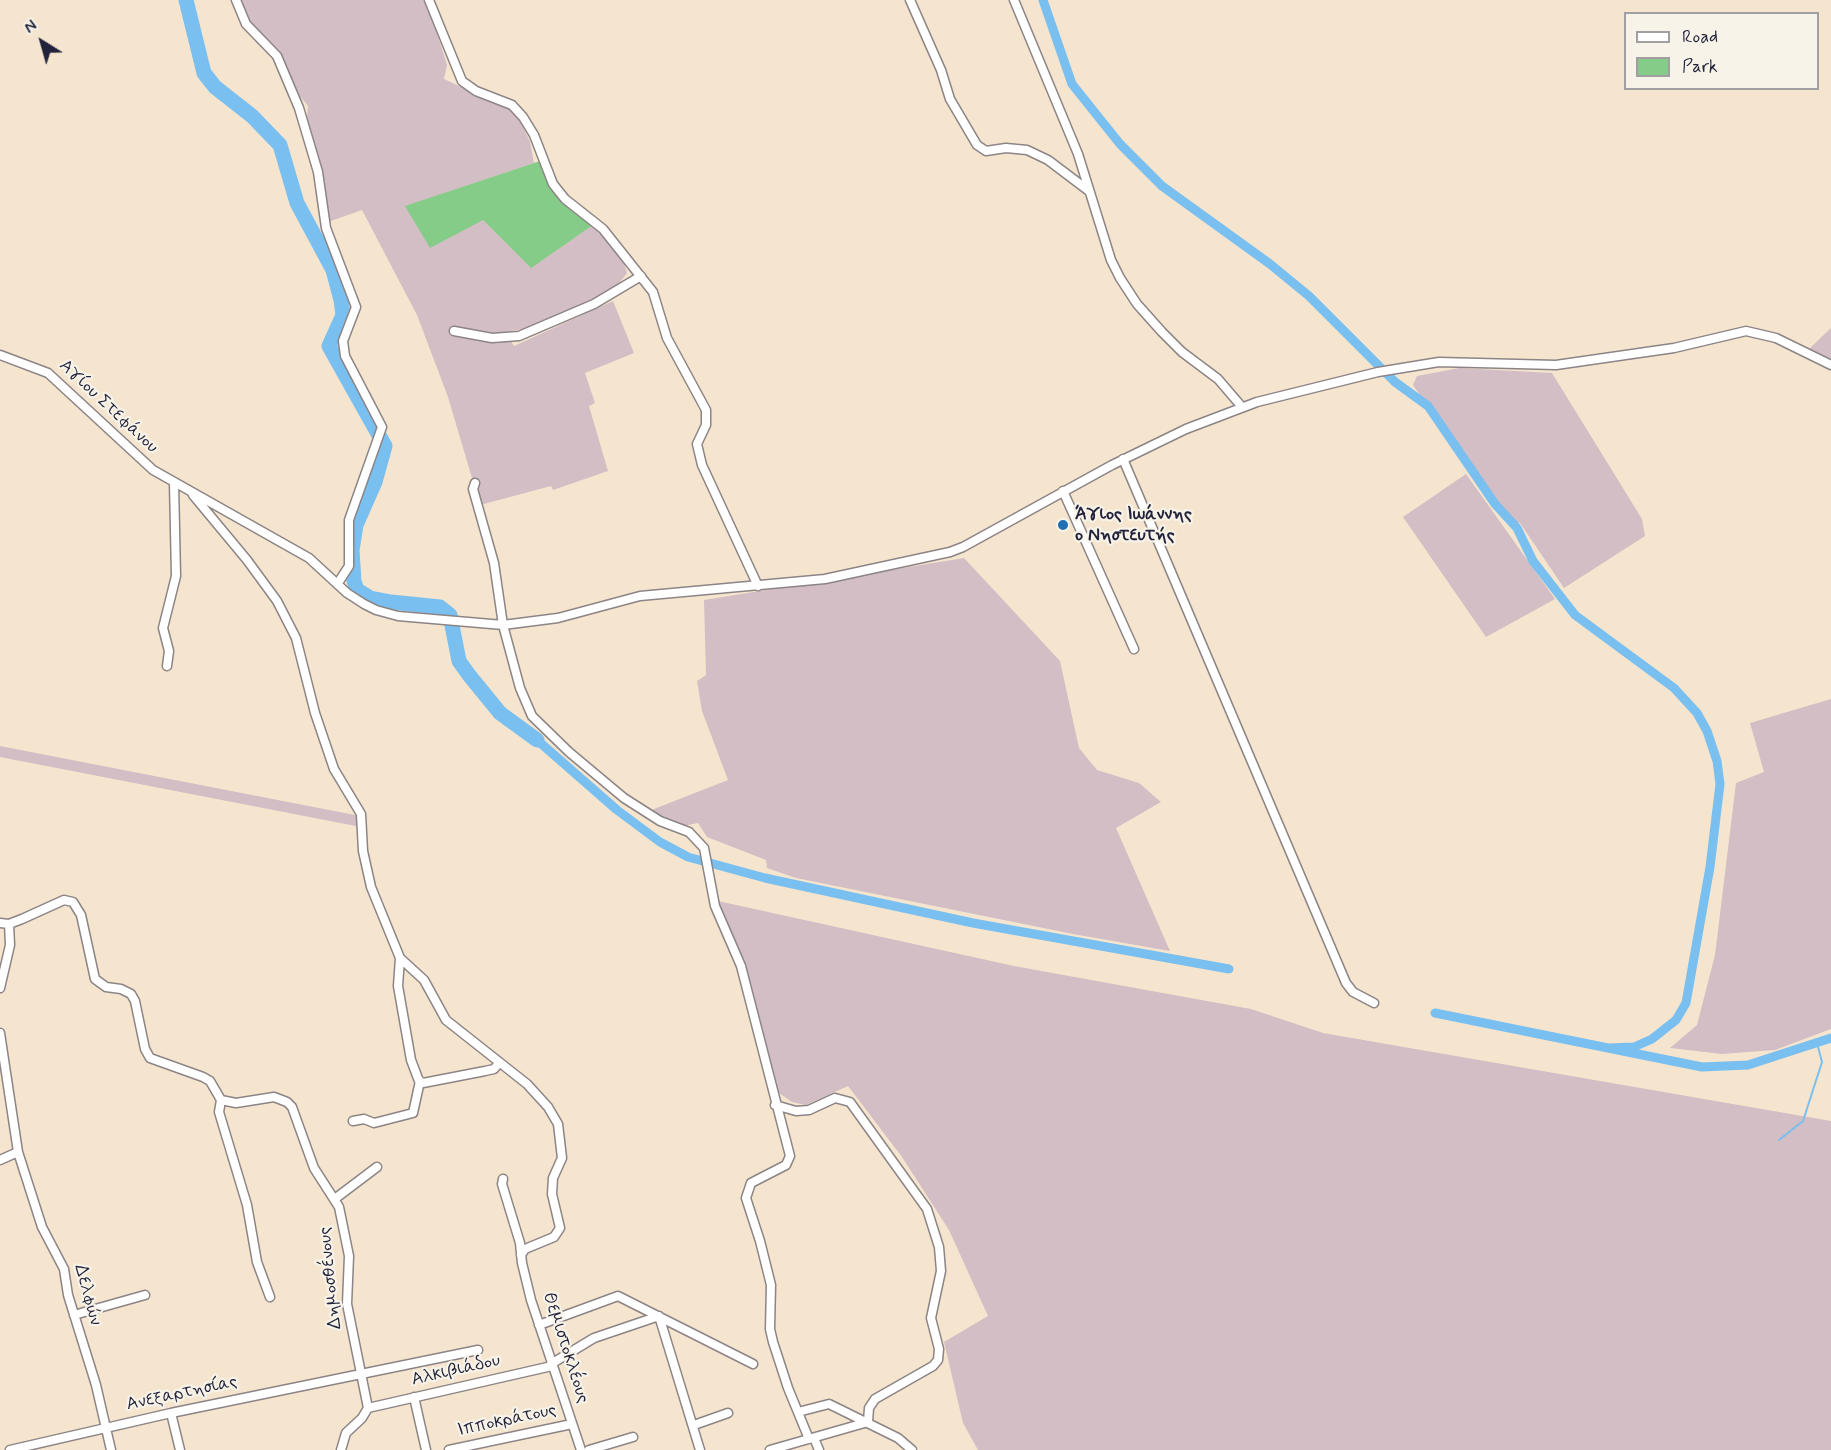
<!DOCTYPE html>
<html>
<head>
<meta charset="utf-8">
<style>
	body { margin:0 }
	#map { position:relative; width:1831px; height:1450px; overflow:hidden; background:#f5e5cf; font-family:Mynerve,sans-serif }
	canvas { display:block }
	.legend { position:absolute; left:1624px; top:12px; width:195px; height:78px; box-sizing:border-box; background:#f7f3e8; border:2px solid #a29fa3; margin:0; padding:8px 10px; list-style:none; font-size:18px; color:#22223b }
	.legend li { display:flex; align-items:center; gap:12px; height:30px }
	.legend b { width:30px; border:2px solid #a29fa3 }
	.north { position:absolute; left:12px; top:12px; width:60px; height:60px; -webkit-text-stroke:4px #f7f3e8; paint-order:stroke; rotate:323deg; font-size:16px; font-weight:700; line-height:24px; text-align:center; color:#22223b }
	.north::after { content:''; display:block; margin:auto; width:21px; height:27px; background:#22223b; clip-path:polygon(50% 0,100% 100%,50% 72%,0 100%) }
</style>
</head>
<body>
<div id="map">
<canvas width="1831" height="1450"></canvas>
<ul class="legend">
<li><b style="height:8px;background:#fff"></b>Road</li>
<li><b style="height:16px;background:#84cc87"></b>Park</li>
</ul>
<div class="north">N</div>
</div>
<script>
const c = document.querySelector('canvas').getContext('2d');
c.lineJoin = 'round';
function paint(path, color) {
  c.fillStyle = color;
  c.fill(path, 'evenodd');
}
function poly(rows) {
  const path = new Path2D();
  for (const r of rows) {
    path.moveTo(r[0], r[1]);
    for (let i = 2; i < r.length; i += 2) path.lineTo(r[i], r[i + 1]);
  }
  return path;
}
function trace(path, color, width, dash) {
  c.strokeStyle = color;
  c.lineWidth = width;
  c.lineCap = dash ? 'butt' : 'round';
  c.setLineDash(dash || []);
  c.stroke(path);
}
function label(font, color, halo, rows, align = 'center') {
  c.font = font + ' Mynerve,sans-serif';
  c.lineWidth = 4.5;
  c.setLineDash([]);
  c.textBaseline = 'middle';
  c.strokeStyle = halo;
  c.fillStyle = color;
  for (const [text, x, y, turn = 0] of rows) {
    c.save();
    c.translate(x, y);
    c.rotate((+turn || 0) * Math.PI / 180);
    c.textAlign = isNaN(turn) ? turn : align;
    if (halo) c.strokeText(text, 0, 0);
    c.fillText(text, 0, 0);
    c.restore();
  }
}
paint(poly([
	[240,0,423,0,431,13,447,65,444,79,510,110,519,118,530,142,534,163,406,206,483,220,531,267,593,225,623,260,627,273,617,286,594,299,528,328,505,332,514,346,613,301,634,353,585,373,595,403,589,406,608,471,553,490,551,486,480,505,448,397,417,315,362,210,328,222,322,173,307,118,308,106,298,94,282,56,250,22],
	[1831,328,1831,362,1808,350],
	[1459,368,1552,373,1642,519,1645,536,1564,588,1520,523,1513,522,1497,504,1413,385,1417,376],
	[1466,474,1555,599,1486,637,1403,517],
	[964,558,1060,661,1079,748,1097,770,1139,783,1161,802,1116,828,1170,951,1073,934,796,878,767,868,766,860,707,837,698,823,683,826,649,811,728,780,702,711,697,681,706,675,704,600],
	[1831,699,1831,1029,1775,1050,1722,1054,1670,1048,1697,1025,1715,955,1736,783,1764,772,1750,723],
	[0,746,360,816,361,827,0,757],
	[718,901,1014,966,1251,1009,1323,1033,1831,1121,1831,1450,978,1450,963,1423,944,1342,988,1316,949,1230,902,1157,848,1086,806,1105,792,1102,779,1093,744,959,723,916]
]), '#d2bec4');
paint(poly([
	[540,161,553,192,593,225,531,268,483,220,430,248,405,206]
]), '#84cc87');
trace(poly([
	[1779,1140,1803,1121,1822,1062,1817,1043]
]), '#79bff0', 2);
trace(poly([
	[1043,0,1072,84,1120,144,1162,186,1270,264,1309,296,1395,382,1428,406,1495,504,1517,528,1533,561,1575,615,1674,688,1697,713,1707,731,1717,761,1720,784,1710,867,1686,1003,1676,1020,1652,1039,1634,1047,1609,1048],
	[537,740,617,810,660,842,688,857,765,878,973,923,1229,969],
	[1435,1013,1702,1067,1748,1065,1831,1038]
]), '#79bff0', 9);
trace(poly([
	[186,0,204,73,215,87,252,116,280,145,297,203,333,270,341,300,343,315,329,346,385,446,375,482,356,525,352,550,354,581,357,590,370,598,391,602,440,607,450,615,459,661,469,675,500,713,537,740]
]), '#79bff0', 15);
const street = poly([
	[236,0,246,24,277,56,299,108,318,172,326,228,356,307,343,341,345,356,382,427,349,520,349,566,338,583],
	[429,0,462,81,476,91,512,105,523,117,534,135,553,184,565,199,603,229,653,292,667,338,706,410,706,425,697,444,702,465,758,586],
	[910,0,941,70,950,99,977,145,986,151,1006,148,1027,150,1048,160,1089,191],
	[1014,0,1078,154,1111,260,1120,278,1137,304,1162,332,1182,352,1218,379,1242,407],
	[454,331,492,338,519,336,594,304,641,276],
	[0,355,48,373,153,470,309,558,347,593,364,604,376,610,398,616,503,625,558,618,640,596,825,579,950,552,963,547,1112,465,1186,429,1257,402,1378,372,1439,362,1556,365,1674,348,1746,331,1776,338,1831,365],
	[1123,459,1346,983,1353,992,1374,1003],
	[475,483,473,489,494,563,503,625,520,688,532,716,569,752,624,798,660,821,689,832,704,848,715,906,741,966,790,1156,786,1165,751,1183,746,1198,760,1241,771,1285,770,1329,773,1342,788,1388,809,1439],
	[1063,491,1134,649],
	[193,495,247,560,277,601,296,638,315,713,334,769,361,814,363,851,371,887,400,958,424,980,446,1020,527,1084,548,1107,558,1124,562,1158,553,1178,552,1194,560,1228,554,1237,525,1249,521,1255],
	[167,666,169,651,163,628,176,576,174,483],
	[0,923,9,924,22,919,64,900,73,902,81,915,95,979,106,987,121,989,131,994,135,1001,145,1049,150,1058,203,1077,210,1081,221,1100],
	[400,958,398,986,411,1060,419,1081,423,1083,485,1071,494,1069,499,1063],
	[0,988,10,945,9,924],
	[0,1033,18,1152,0,1160],
	[221,1100,236,1103,274,1097,287,1102,292,1107,314,1168,339,1207,349,1256,347,1304,368,1408,362,1418,346,1433,341,1450],
	[221,1100,219,1112,247,1205,257,1262,270,1297],
	[353,1121,364,1119,374,1123,413,1113,420,1081],
	[18,1152,42,1227,64,1269,68,1295,96,1385,111,1450],
	[503,1179,502,1184,520,1243,522,1263,531,1300,581,1450],
	[336,1198,377,1167],
	[74,1315,145,1295],
	[539,1325,618,1296,753,1364],
	[551,1364,594,1338,659,1316,700,1450],
	[414,1397,426,1450],
	[368,1408,552,1366],
	[798,1412,829,1404,898,1438,912,1450],
	[171,1413,180,1450],
	[694,1425,728,1413],
	[814,1438,819,1450],
	[10,1450,171,1413,478,1350],
	[449,1450,572,1424],
	[589,1450,633,1437],
	[770,1450,868,1422,869,1408,875,1399,933,1366,938,1360,939,1349,931,1318,941,1271,939,1247,927,1209,850,1102,835,1098,809,1110,796,1111,775,1105]
]);
trace(street, '#8c8485', 11);
trace(street, '#fff', 8);
for (const [x, y, r, color] of [
	[1063,525,6,"#1f6fb2"]
]) {
  const dot = new Path2D();
  dot.arc(x, y, r, 0, 2 * Math.PI);
  c.fillStyle = color;
  c.fill(dot);
  trace(dot, '#f7f3e8', 2);
}
label('18px', '#22223b', '#f7f3e8', [
	["Αγίου Στεφάνου",108,407,43],
	["Δημοσθένους",331,1278,-96],
	["Δελφών",87,1295,75],
	["Θεμιστοκλέους",565,1348,72],
	["Αλκιβιάδου",456,1371,-13],
	["Ανεξαρτησίας",182,1394,-12],
	["Ιπποκράτους",507,1421,-12]
]);
label('bold 18px', '#22223b', '#f7f3e8', [
	["Άγιος Ιωάννης",1075,515],
	["ο Νηστευτής",1075,536]
], 'left');
</script>
</body>
</html>
